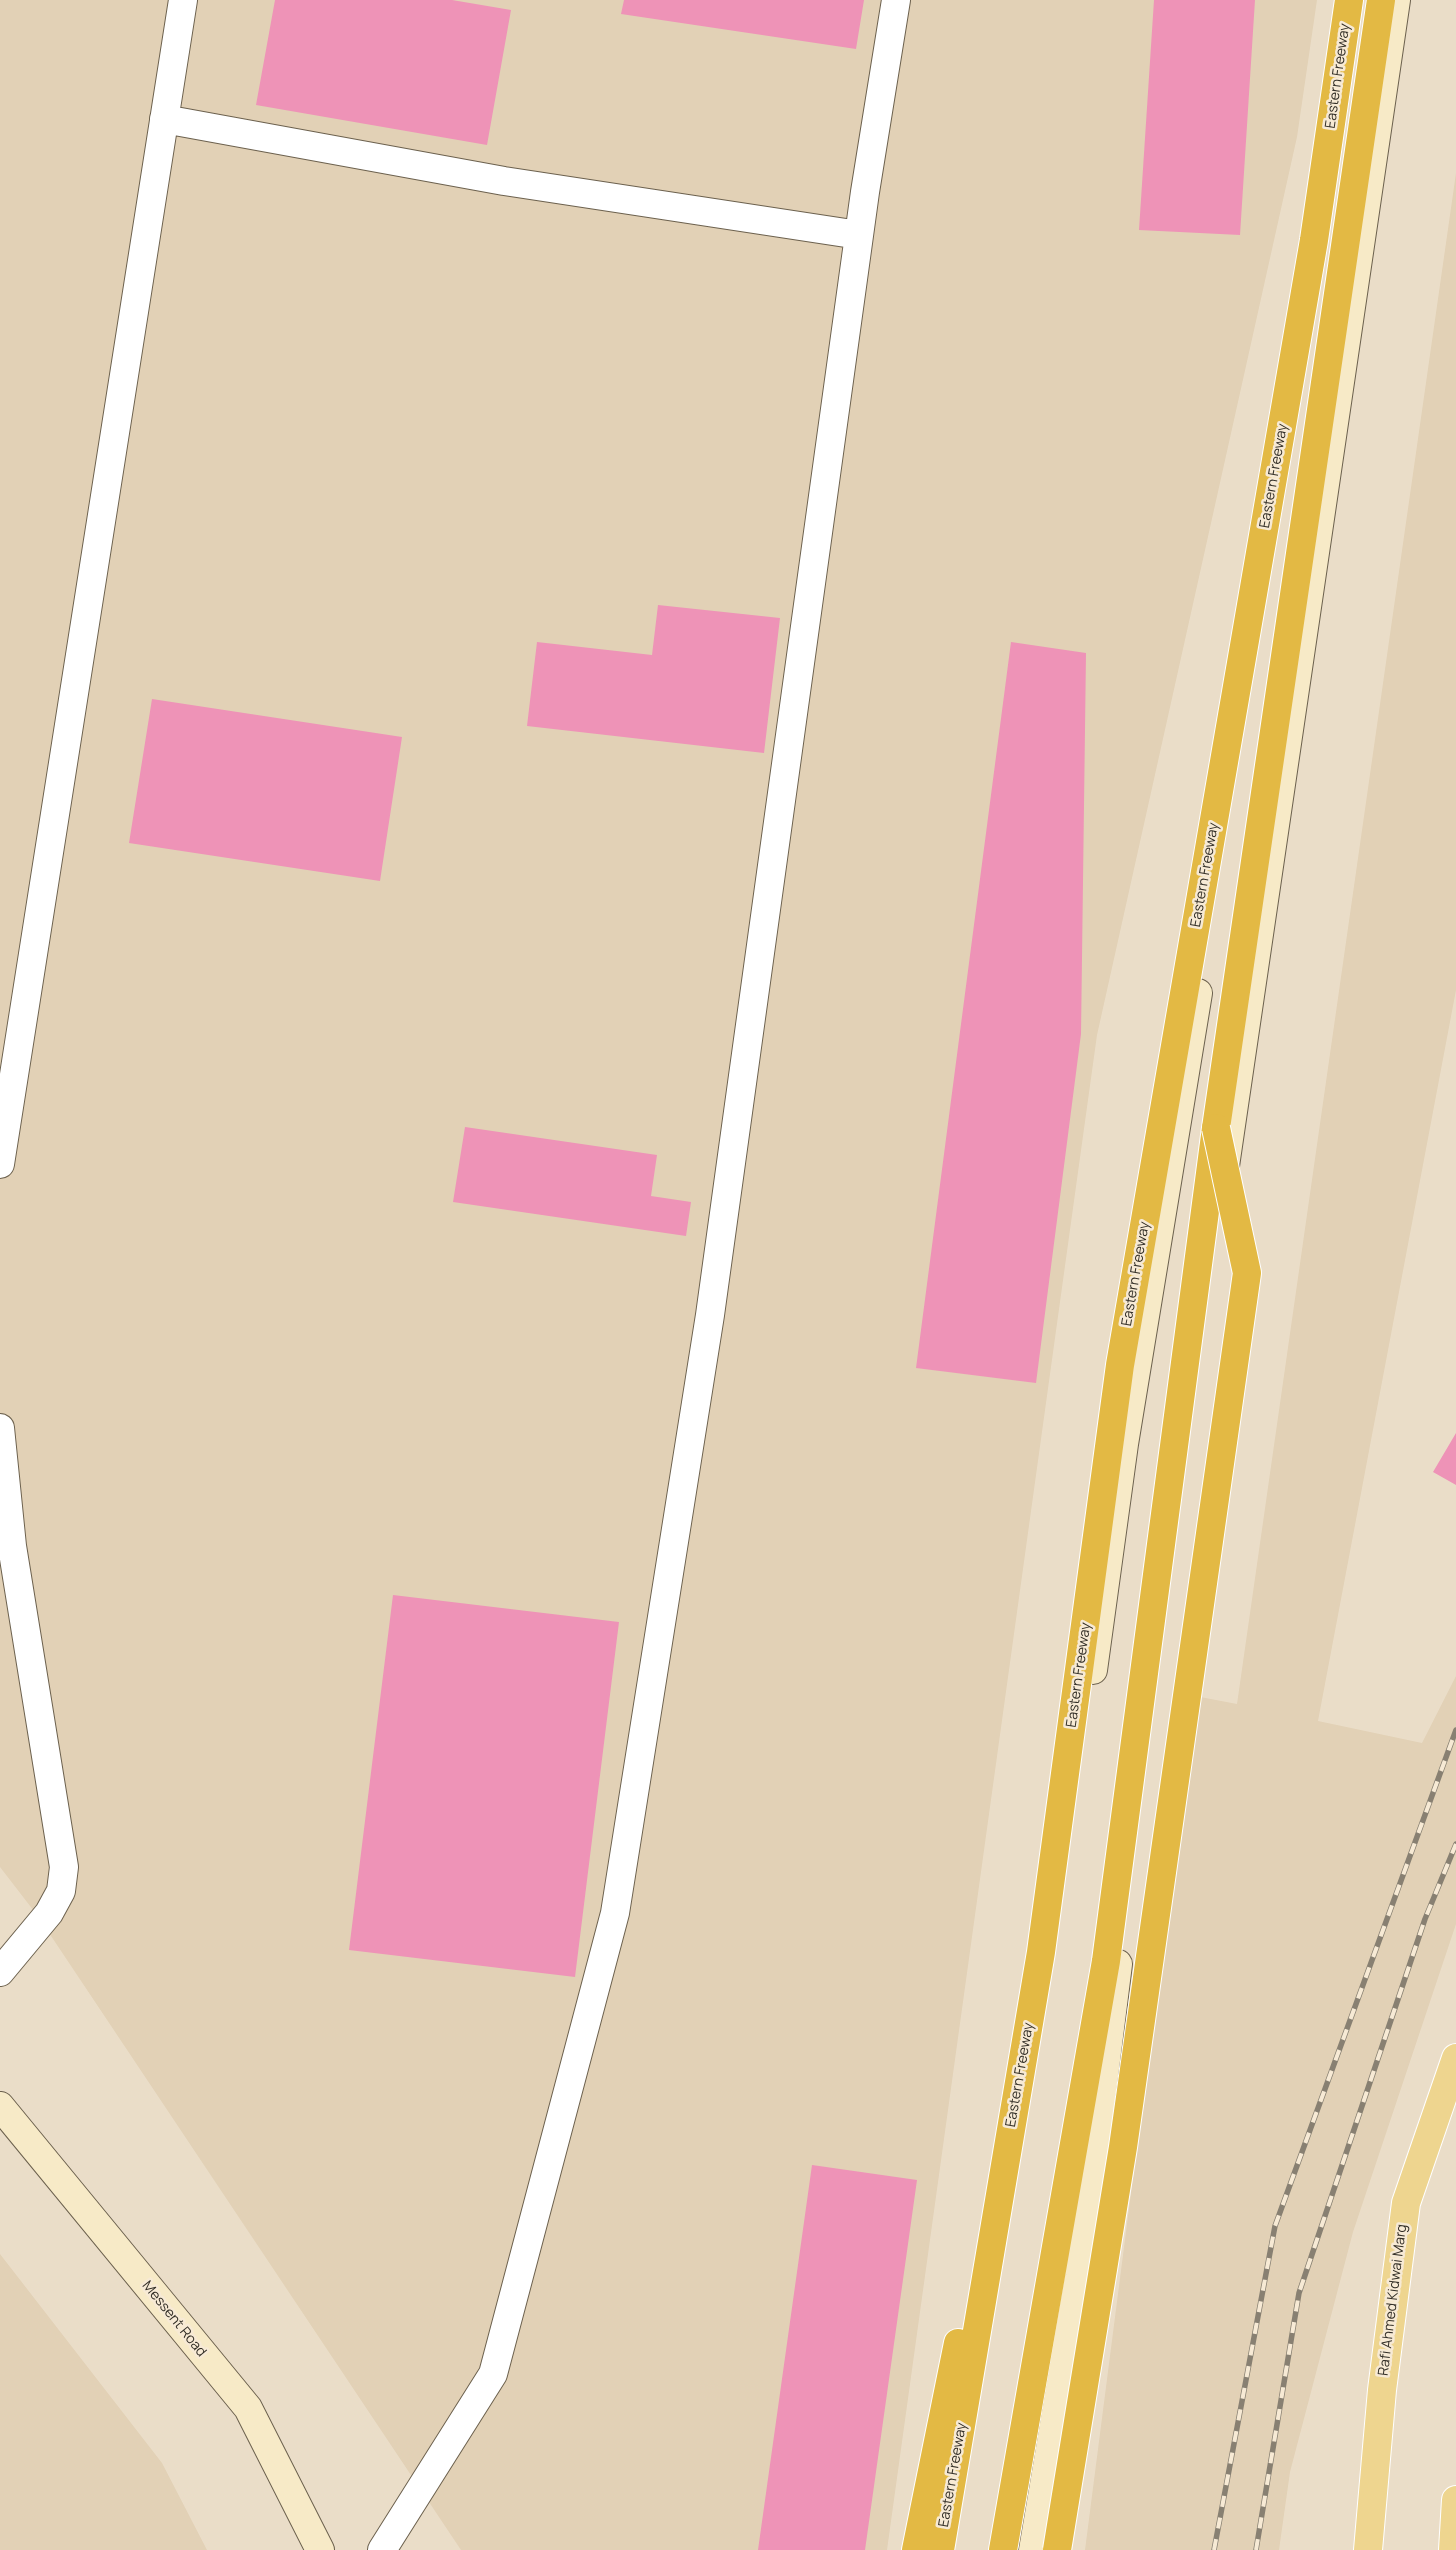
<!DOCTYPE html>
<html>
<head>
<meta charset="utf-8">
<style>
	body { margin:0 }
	canvas { display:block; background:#eaddc8 }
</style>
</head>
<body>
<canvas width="1456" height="2550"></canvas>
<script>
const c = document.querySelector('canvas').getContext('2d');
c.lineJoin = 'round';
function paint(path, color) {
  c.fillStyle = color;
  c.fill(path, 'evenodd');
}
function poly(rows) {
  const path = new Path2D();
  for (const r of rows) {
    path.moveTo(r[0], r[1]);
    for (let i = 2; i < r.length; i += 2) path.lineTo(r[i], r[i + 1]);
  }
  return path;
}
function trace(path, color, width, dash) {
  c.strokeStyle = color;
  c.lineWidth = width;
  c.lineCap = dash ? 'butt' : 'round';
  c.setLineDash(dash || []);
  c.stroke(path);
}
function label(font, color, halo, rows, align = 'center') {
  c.font = font + ' Manrope,sans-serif';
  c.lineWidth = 5;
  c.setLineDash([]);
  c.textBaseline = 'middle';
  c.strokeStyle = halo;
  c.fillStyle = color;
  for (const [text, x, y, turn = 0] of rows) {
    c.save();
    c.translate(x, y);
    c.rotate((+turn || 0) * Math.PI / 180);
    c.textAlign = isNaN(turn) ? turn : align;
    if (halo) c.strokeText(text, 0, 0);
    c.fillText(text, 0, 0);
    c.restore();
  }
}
paint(poly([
	[0,0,1317,0,1297,137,1097,1035,887,2550,461,2550,37,1915,0,1867],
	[1456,173,1456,990,1318,1721,1422,1743,1456,1676,1456,1924,1353,2232,1290,2472,1279,2550,1085,2550,1195,1696,1237,1704],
	[0,2254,162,2463,207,2550,0,2550]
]), '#e2d1b6');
paint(poly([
	[275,0,452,0,511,10,487,145,256,105],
	[624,0,864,0,856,49,621,14],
	[1154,0,1255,0,1240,235,1139,230],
	[658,605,780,618,764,753,527,726,537,642,652,655],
	[1011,642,1086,653,1081,1034,1036,1383,916,1368],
	[152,699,402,737,380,881,129,843],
	[465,1127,657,1155,651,1196,691,1202,686,1236,453,1202],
	[1456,1433,1456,1485,1433,1472],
	[393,1595,619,1622,575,1977,349,1950],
	[812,2165,917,2180,865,2550,758,2550]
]), '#ee93b7');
const street = poly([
	[164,119,504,181,859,235],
	[0,1164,183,0],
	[0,1428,12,1546,64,1867,61,1891,49,1913,0,1972],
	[382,2550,493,2374,615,1913,710,1315,865,192,896,0]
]);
const secondary = poly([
	[1225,1166,1396,0],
	[1093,1670,1124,1444,1198,993],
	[0,2106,248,2408,320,2550],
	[1033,2550,1079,2276,1118,1964]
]);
const primary = poly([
	[1368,2550,1382,2390,1406,2203,1456,2058],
	[1453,2550,1456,2500]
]);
const highway = poly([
	[916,2550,958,2343],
	[940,2550,1041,1952,1120,1365,1314,240,1349,0],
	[1003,2550,1106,1961,1216,1128,1381,0]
]);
trace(street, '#6c614e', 30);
trace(secondary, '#6c614e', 30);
trace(primary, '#fff', 30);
trace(highway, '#fff', 30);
trace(street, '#fff', 28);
trace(secondary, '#f7eac7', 28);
trace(primary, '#eed58f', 28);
trace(highway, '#e3b944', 28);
const rail = poly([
	[1214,2550,1275,2226,1456,1730],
	[1256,2550,1299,2293,1425,1919,1456,1844]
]);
trace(rail, '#888072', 5.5);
trace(rail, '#f7ead5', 4, [11]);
const highwayBridge = poly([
	[1057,2550,1123,2147,1247,1273,1216,1128]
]);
trace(highwayBridge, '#fff', 30, []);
trace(highwayBridge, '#e3b944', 28);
label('14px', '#322e26', '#f7ead5', [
	["Eastern Freeway",1338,76,-82],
	["Eastern Freeway",1274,476,-80],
	["Eastern Freeway",1205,875,-80],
	["Eastern Freeway",1136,1274,-80],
	["Eastern Freeway",1079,1675,-82],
	["Eastern Freeway",1020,2075,-80],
	["Rafi Ahmed Kidwai Marg",1393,2300,-83],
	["Messent Road",174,2319,51],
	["Eastern Freeway",953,2475,-80]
]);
</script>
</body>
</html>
